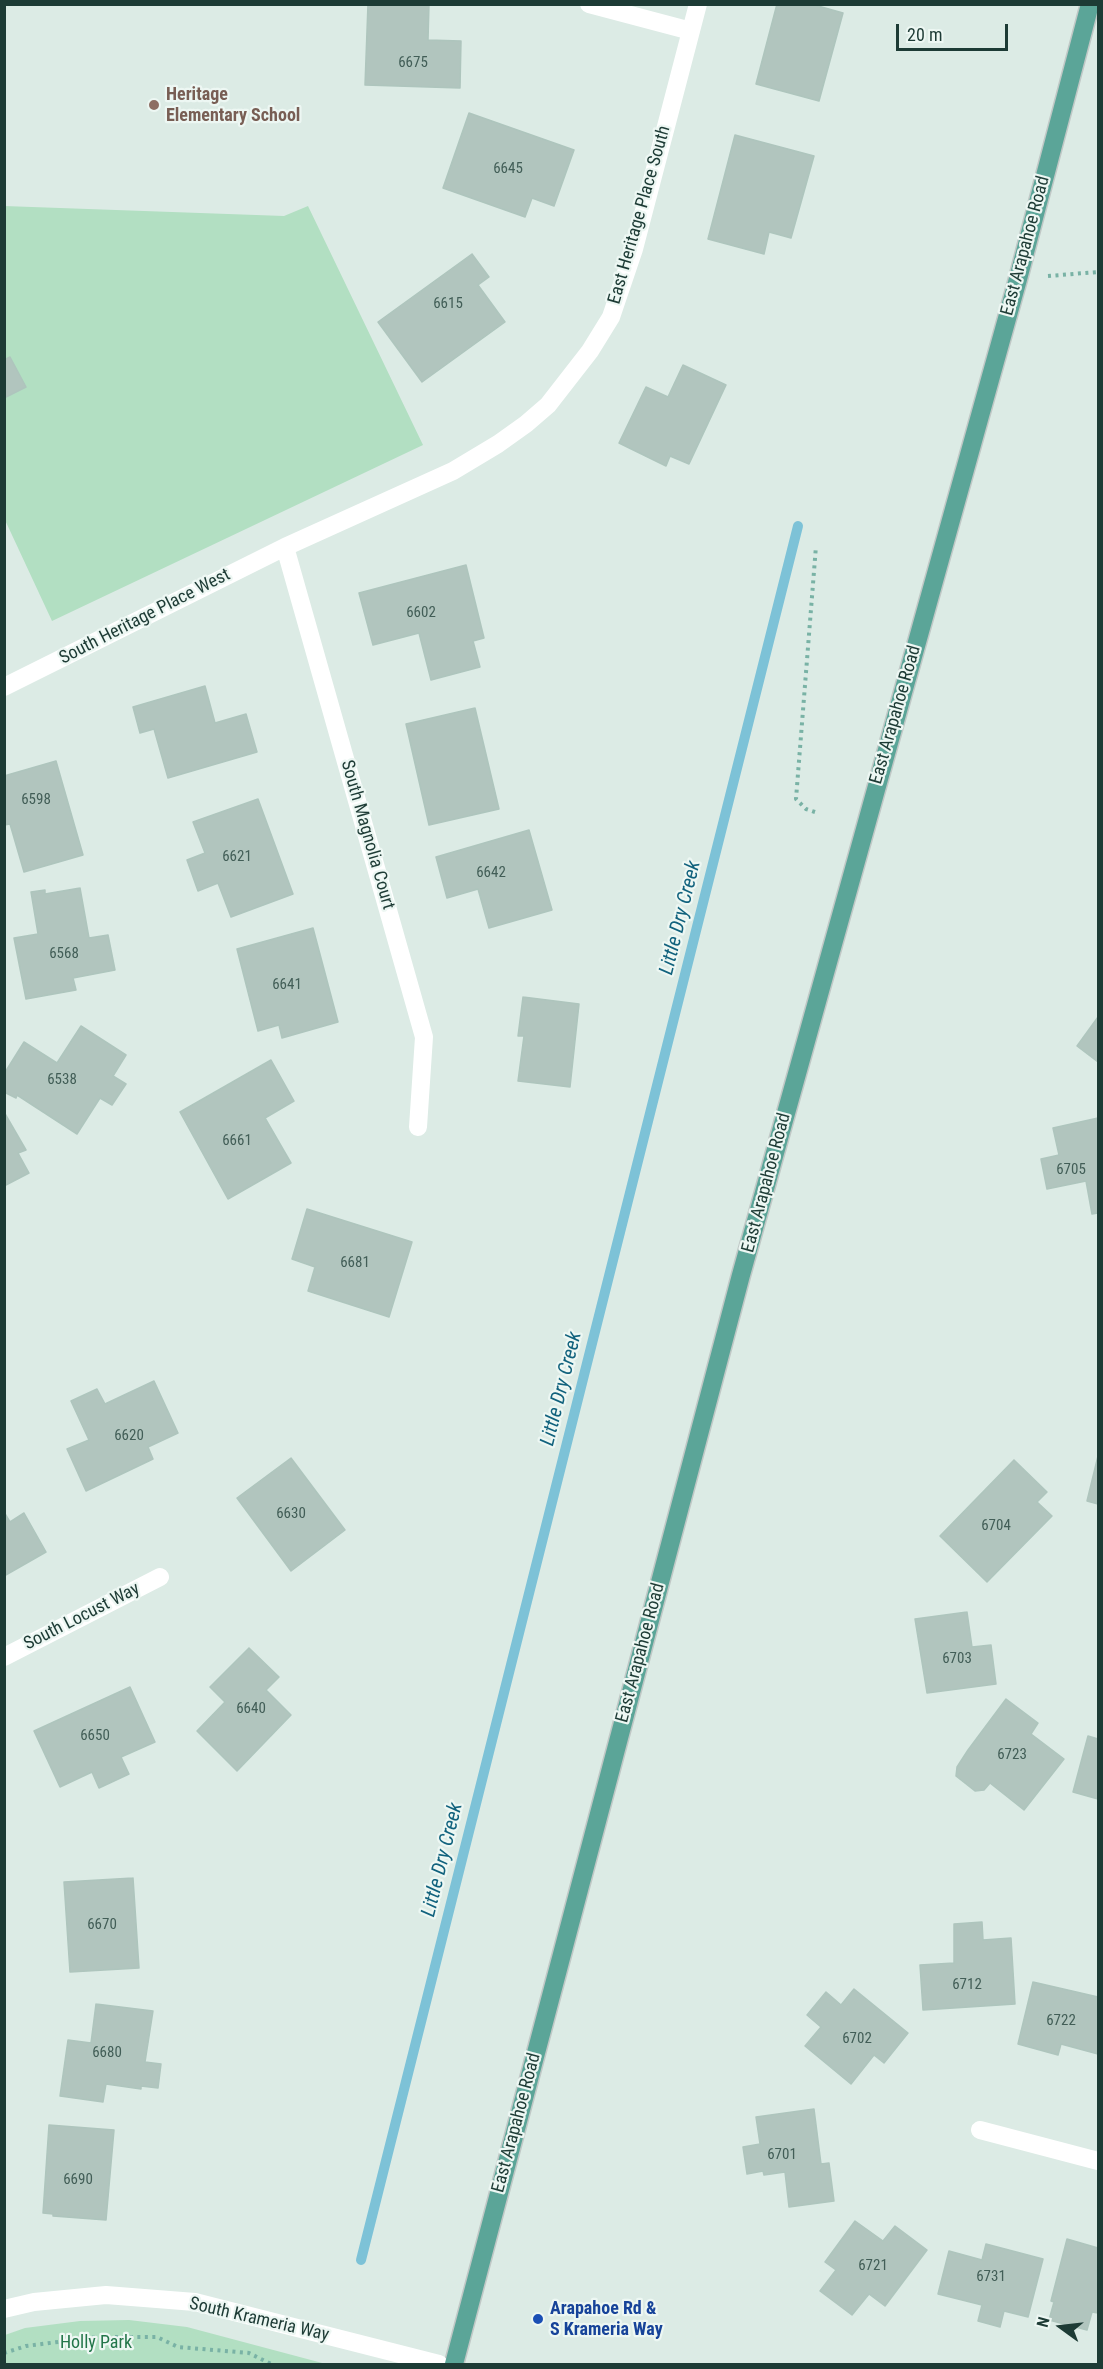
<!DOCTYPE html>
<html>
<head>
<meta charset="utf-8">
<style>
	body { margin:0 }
	#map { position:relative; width:1103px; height:2369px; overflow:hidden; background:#dcebe5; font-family:"Roboto Condensed",sans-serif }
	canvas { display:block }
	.frame { position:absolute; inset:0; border:6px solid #1d3b35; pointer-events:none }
	.north { position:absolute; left:1031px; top:2297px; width:60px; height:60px; -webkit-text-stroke:4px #edf7f3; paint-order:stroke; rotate:285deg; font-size:16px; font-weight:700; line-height:24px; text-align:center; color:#1d3b35 }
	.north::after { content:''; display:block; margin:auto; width:21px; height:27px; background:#1d3b35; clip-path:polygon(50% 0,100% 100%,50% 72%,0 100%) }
	.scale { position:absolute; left:896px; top:24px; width:112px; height:27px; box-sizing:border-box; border:3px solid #1d3b35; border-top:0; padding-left:8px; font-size:18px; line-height:21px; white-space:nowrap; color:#1d3b35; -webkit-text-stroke:4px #edf7f3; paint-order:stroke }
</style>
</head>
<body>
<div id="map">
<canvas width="1103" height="2369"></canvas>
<div class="frame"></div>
<div class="north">N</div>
<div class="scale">20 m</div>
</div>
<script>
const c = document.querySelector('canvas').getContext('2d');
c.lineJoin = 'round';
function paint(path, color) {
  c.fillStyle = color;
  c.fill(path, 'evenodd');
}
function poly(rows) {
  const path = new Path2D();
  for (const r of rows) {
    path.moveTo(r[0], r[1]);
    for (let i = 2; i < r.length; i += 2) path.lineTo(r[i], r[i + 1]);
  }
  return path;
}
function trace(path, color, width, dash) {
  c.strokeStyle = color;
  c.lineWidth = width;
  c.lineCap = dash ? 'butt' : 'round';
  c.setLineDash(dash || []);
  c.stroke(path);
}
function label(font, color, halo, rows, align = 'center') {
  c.font = font + ' "Roboto Condensed",sans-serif';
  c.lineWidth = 4.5;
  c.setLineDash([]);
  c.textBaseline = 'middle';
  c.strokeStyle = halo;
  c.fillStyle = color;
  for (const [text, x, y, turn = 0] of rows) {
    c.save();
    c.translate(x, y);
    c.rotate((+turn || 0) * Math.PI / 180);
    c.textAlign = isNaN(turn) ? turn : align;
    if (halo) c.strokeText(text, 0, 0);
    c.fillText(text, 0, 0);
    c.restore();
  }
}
paint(poly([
	[4,206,284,216,308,206,423,445,52,621,5,520],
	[129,2320,187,2327,326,2364,5,2364,5,2335,25,2328,80,2321]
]), '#b2dfc2');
trace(poly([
	[361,2260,798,526]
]), '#7dc2d7', 10);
const building = poly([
	[368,4,429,4,428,40,461,41,460,88,365,85,368,4],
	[777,4,811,4,843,13,819,101,756,84,777,4],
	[469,113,574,150,554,206,532,198,525,217,443,188,469,113],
	[735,135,814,156,791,238,769,232,764,254,708,239,735,135],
	[472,254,489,277,478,285,505,322,422,382,378,322,472,254],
	[10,357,26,387,4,398,4,360,10,357],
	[683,365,726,385,689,464,670,456,666,466,619,443,646,387,668,397,683,365],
	[466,565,484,638,473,641,480,667,431,680,419,633,373,645,359,593,466,565],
	[205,686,215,723,246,714,257,752,168,778,154,729,140,733,133,707,205,686],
	[475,708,499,809,429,825,406,724,475,708],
	[56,761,83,855,24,872,10,824,4,825,4,776,56,761],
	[258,799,293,894,231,917,218,883,198,891,187,860,205,853,193,822,258,799],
	[529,830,552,910,489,928,478,889,447,898,436,857,529,830],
	[80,888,89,938,108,935,115,970,73,978,76,990,26,999,14,938,38,934,31,892,45,890,45,894,80,888],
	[313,928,338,1022,282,1038,279,1025,258,1031,237,949,313,928],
	[523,997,579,1004,570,1087,518,1081,524,1036,518,1036,523,997],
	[1098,1017,1098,1062,1077,1046,1098,1017],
	[81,1026,126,1055,113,1076,126,1084,112,1105,100,1098,77,1134,17,1095,16,1098,4,1092,4,1074,24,1042,57,1063,81,1026],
	[271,1060,294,1101,265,1118,291,1163,228,1199,180,1112,271,1060],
	[4,1112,26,1150,18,1153,29,1173,4,1186,4,1112],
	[1098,1118,1098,1213,1092,1214,1086,1181,1047,1189,1041,1159,1059,1155,1053,1128,1098,1118],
	[307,1209,412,1242,389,1317,308,1291,315,1267,292,1259,307,1209],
	[154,1381,178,1433,148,1447,153,1459,86,1491,67,1449,89,1440,71,1401,97,1389,105,1404,154,1381],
	[1098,1456,1098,1504,1087,1501,1098,1456],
	[291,1458,345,1530,291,1571,237,1498,291,1458],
	[1014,1460,1047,1492,1037,1502,1052,1516,987,1582,940,1536,1014,1460],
	[4,1512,10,1522,24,1513,46,1552,4,1576,4,1512],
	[967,1612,972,1647,991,1645,996,1684,927,1693,915,1619,967,1612],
	[249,1648,279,1677,266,1690,291,1715,237,1771,197,1731,225,1702,210,1687,249,1648],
	[130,1687,155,1742,121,1757,129,1774,99,1788,92,1772,60,1787,34,1731,130,1687],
	[1006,1699,1038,1723,1031,1734,1064,1759,1024,1810,990,1783,984,1790,975,1791,956,1776,957,1767,968,1750,1006,1699],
	[1088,1736,1098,1739,1098,1799,1073,1792,1088,1736],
	[133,1878,139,1968,70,1972,64,1882,133,1878],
	[982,1922,983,1940,1011,1938,1015,2004,923,2010,920,1965,954,1963,954,1924,982,1922],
	[1033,1982,1098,1997,1098,2054,1061,2044,1058,2055,1018,2044,1033,1982],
	[854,1989,908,2033,884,2063,874,2055,851,2084,805,2046,821,2027,807,2015,826,1992,841,2005,854,1989],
	[96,2004,153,2011,145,2062,161,2064,158,2088,141,2086,141,2089,106,2084,103,2102,60,2096,68,2040,91,2043,96,2004],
	[814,2109,821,2164,829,2163,834,2201,789,2207,785,2172,764,2175,763,2171,747,2174,743,2147,760,2144,756,2117,814,2109],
	[49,2125,114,2130,106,2220,53,2216,53,2214,43,2213,49,2125],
	[855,2221,883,2241,895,2226,927,2250,885,2306,869,2294,852,2315,820,2291,836,2270,825,2262,855,2221],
	[1067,2239,1098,2248,1098,2313,1092,2312,1087,2330,1049,2320,1054,2302,1051,2301,1067,2239],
	[986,2244,1043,2259,1028,2317,1004,2311,1000,2327,978,2321,982,2305,938,2294,949,2251,982,2260,986,2244]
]);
paint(building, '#b1c5be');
trace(building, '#aec5bd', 1.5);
const primary = poly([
	[454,2364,741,1275,1018,279,1090,4]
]);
trace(primary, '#c0c8c6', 21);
trace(poly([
	[1048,276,1098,272],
	[815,812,806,809,796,799,816,546],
	[4,2353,26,2346,97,2337,157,2337,178,2347,249,2353,271,2364]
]), '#79b2a5', 4, [3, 4.5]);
trace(poly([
	[589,4,691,31],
	[285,547,424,1037,418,1127],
	[4,687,285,547,453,471,498,444,526,424,548,405,590,351,611,317,634,249,698,4],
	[4,1657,160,1577],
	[980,2130,1098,2161],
	[4,2309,34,2302,106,2295,195,2302,439,2364]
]), '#fff', 18);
trace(primary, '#5ba598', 18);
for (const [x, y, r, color] of [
	[154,105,6,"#8d6e63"],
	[538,2319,6,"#1a4fb4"]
]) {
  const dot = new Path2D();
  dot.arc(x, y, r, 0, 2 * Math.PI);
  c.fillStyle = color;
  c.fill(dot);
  trace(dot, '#edf7f3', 2);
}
label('15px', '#425e57', null, [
	["6675",413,63],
	["6645",508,169],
	["6615",448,304],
	["6602",421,613],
	["6598",36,800],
	["6621",237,857],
	["6642",491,873],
	["6568",64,954],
	["6641",287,985],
	["6538",62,1080],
	["6661",237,1141],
	["6705",1071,1170],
	["6681",355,1263],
	["6620",129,1436],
	["6630",291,1514],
	["6704",996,1526],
	["6703",957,1659],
	["6640",251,1709],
	["6650",95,1736],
	["6723",1012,1755],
	["6670",102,1925],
	["6712",967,1985],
	["6722",1061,2021],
	["6702",857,2039],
	["6680",107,2053],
	["6701",782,2155],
	["6690",78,2180],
	["6721",873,2266],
	["6731",991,2277]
]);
label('bold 18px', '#785e54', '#edf7f3', [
	["Heritage",166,95],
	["Elementary School",166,116]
], 'left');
label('18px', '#1d3b35', '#edf7f3', [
	["East Heritage Place South",640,215,-74],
	["East Arapahoe Road",1026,246,-75],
	["South Heritage Place West",145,617,-27],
	["East Arapahoe Road",896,715,-74],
	["South Magnolia Court",367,835,74],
	["East Arapahoe Road",767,1183,-75],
	["South Locust Way",82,1617,-27],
	["East Arapahoe Road",641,1653,-75],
	["East Arapahoe Road",517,2123,-75],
	["South Krameria Way",259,2320,13]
]);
label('bold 18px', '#164399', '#edf7f3', [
	["Arapahoe Rd &",550,2309],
	["S Krameria Way",550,2330]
], 'left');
label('18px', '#23764a', '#edf7f3', [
	["Holly Park",96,2343]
]);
label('italic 20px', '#11627d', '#edf7f3', [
	["Little Dry Creek",681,918,-76],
	["Little Dry Creek",562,1389,-76],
	["Little Dry Creek",443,1860,-76]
]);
</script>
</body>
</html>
